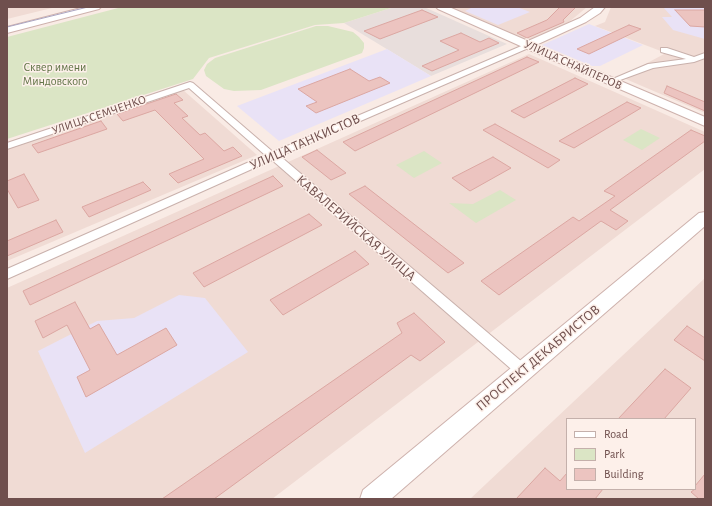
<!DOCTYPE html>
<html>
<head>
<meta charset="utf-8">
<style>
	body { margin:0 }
	#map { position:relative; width:712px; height:506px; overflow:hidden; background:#f9ebe5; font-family:"Alegreya Sans",sans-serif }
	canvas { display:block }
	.frame { position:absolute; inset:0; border:8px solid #6f4f4d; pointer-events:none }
	.legend { position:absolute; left:566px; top:418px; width:130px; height:72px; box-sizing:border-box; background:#fdf0ea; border:1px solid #c4b0ab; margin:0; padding:5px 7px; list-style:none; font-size:12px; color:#6f4f4d }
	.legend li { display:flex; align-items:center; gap:8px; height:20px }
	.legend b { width:20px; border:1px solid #c4b0ab }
</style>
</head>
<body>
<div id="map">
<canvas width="712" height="506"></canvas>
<div class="frame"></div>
<ul class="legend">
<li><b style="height:5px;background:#fff"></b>Road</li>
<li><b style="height:11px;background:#dbe5c5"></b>Park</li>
<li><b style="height:11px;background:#ecc4c0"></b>Building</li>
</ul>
</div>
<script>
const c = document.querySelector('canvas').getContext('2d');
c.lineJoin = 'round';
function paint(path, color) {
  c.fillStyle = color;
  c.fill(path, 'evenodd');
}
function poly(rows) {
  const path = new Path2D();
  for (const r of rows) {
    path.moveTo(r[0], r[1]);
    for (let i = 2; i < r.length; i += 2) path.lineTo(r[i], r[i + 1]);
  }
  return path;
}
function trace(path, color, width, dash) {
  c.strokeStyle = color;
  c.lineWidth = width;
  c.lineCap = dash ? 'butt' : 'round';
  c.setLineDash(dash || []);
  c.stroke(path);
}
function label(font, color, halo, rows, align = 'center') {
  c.font = font + ' "Alegreya Sans",sans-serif';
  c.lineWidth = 3;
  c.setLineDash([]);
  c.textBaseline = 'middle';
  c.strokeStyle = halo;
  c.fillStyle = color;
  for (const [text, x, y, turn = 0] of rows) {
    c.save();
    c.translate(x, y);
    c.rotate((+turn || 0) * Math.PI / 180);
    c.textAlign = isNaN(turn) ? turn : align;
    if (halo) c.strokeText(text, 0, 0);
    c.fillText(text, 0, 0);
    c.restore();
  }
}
paint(poly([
	[7,7,56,7,7,19],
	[448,7,587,7,569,22,528,42],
	[611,7,705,7,705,113,621,77,666,53,595,26,605,22],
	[529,54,705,132,705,169,272,499,7,499,7,288],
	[183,90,257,155,7,261,7,149],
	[705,278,705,499,470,499],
	[567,419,695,419,695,489,567,489]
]), '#f0dbd4');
paint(poly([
	[394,7,424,7,507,44,431,76,344,23]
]), '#e8dedc');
paint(poly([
	[473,7,517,7,530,12,498,25,465,11],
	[663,7,705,7,705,39,673,30,662,17,672,17],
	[589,24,643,45,600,66,592,66,542,45],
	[387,49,431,76,279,141,237,106],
	[179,295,205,298,248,352,85,453,38,351,97,321,134,318]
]), '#e9e2f6');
paint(poly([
	[122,7,394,7,344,23,315,25,209,58,193,79,7,139,7,37],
	[316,26,328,26,353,32,359,37,364,43,364,48,362,53,261,90,234,91,224,89,206,76,204,70,207,64,215,58],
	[641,129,660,138,642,150,623,140],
	[424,151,442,163,414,178,396,165],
	[500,190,516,200,476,223,449,203,473,204]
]), '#dbe5c5');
const building = poly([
	[560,7,576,7,563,20,564,22,527,38,517,33,547,20,560,7],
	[422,10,438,17,380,39,364,31,422,10],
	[675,10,705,10,705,27,690,26,675,10],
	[629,25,641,29,589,54,577,49,629,25],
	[461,33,480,42,489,38,499,43,432,71,422,66,459,50,440,41,461,33],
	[527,57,539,62,355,151,343,142,527,57],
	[350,69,369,81,380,77,390,83,316,113,306,106,317,102,298,89,350,69],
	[575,78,588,84,524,118,511,111,575,78],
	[667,86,705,102,705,111,664,93,667,86],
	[176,94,183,100,174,103,188,116,182,118,200,135,205,133,224,151,233,147,242,156,178,183,169,174,204,159,155,110,123,121,117,114,176,94],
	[627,102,641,108,574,148,559,141,627,102],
	[101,121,107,129,38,153,32,145,101,121],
	[495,124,560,160,548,168,483,130,495,124],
	[691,130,705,136,705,141,610,210,628,221,616,230,601,221,499,295,481,281,573,217,579,221,615,196,604,191,691,130],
	[317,150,346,173,331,180,302,157,317,150],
	[493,157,511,168,470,191,452,178,493,157],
	[24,174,39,200,18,208,7,189,7,181,24,174],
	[273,176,283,186,30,305,23,291,273,176],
	[143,182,151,190,89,217,82,207,143,182],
	[365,186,464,263,448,273,349,194,365,186],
	[309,214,322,225,204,287,193,273,309,214],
	[56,220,63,232,7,256,7,241,56,220],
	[355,251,369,264,283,315,270,300,355,251],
	[75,302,90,329,99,324,117,355,166,328,177,345,86,397,77,377,90,370,67,325,43,338,35,321,75,302],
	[414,313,445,342,420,361,411,355,214,499,162,499,402,333,397,323,414,313],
	[687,326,705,338,705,361,674,340,687,326],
	[665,369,691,388,664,419,618,419,665,369],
	[545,468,560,481,567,473,567,489,603,489,595,499,516,499,545,468],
	[705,474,705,499,699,499,691,492,695,489,695,486,705,474]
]);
paint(building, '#ecc4c0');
trace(building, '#dca7a2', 1);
const street = poly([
	[526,44,532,44,533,46,280,156,528,367,530,371,528,375,523,377,518,375,272,160,7,279,7,269,265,155,189,88,7,149,7,143,190,82,193,83,273,152,526,44],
	[661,48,667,48,694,57,705,53,705,58,694,62,653,68,612,83,608,81,648,64,686,59,661,52,661,48]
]);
const secondary = poly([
	[85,7,101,7,99,9,7,33,7,27,85,7],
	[436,7,449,7,528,41,580,18,595,7,605,7,600,13,586,22,536,45,705,117,705,126,525,48,438,9,436,7],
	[705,212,705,226,391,499,360,499,363,490,699,213,705,212]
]);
trace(street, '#c9b1ac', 2);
trace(secondary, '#ceb2ad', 2);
paint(street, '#fff');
paint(secondary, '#fff');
trace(poly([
	[7,27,88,7]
]), '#aca5c1', 1);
label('12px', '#6f4f4d', '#fdf0ea', [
	["УЛИЦА СНАЙПЕРОВ",573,65,24],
	["УЛИЦА СЕМЧЕНКО",99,115,-19]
]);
label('12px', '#617447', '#fdf0ea', [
	["Сквер имени",55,67],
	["Миндовского",55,81]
]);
label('14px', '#6f4f4d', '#fdf0ea', [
	["УЛИЦА ТАНКИСТОВ",305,142,-24],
	["КАВАЛЕРИЙСКАЯ УЛИЦА",356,228,41],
	["ПРОСПЕКТ ДЕКАБРИСТОВ",538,358,-40]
]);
</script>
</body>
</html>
